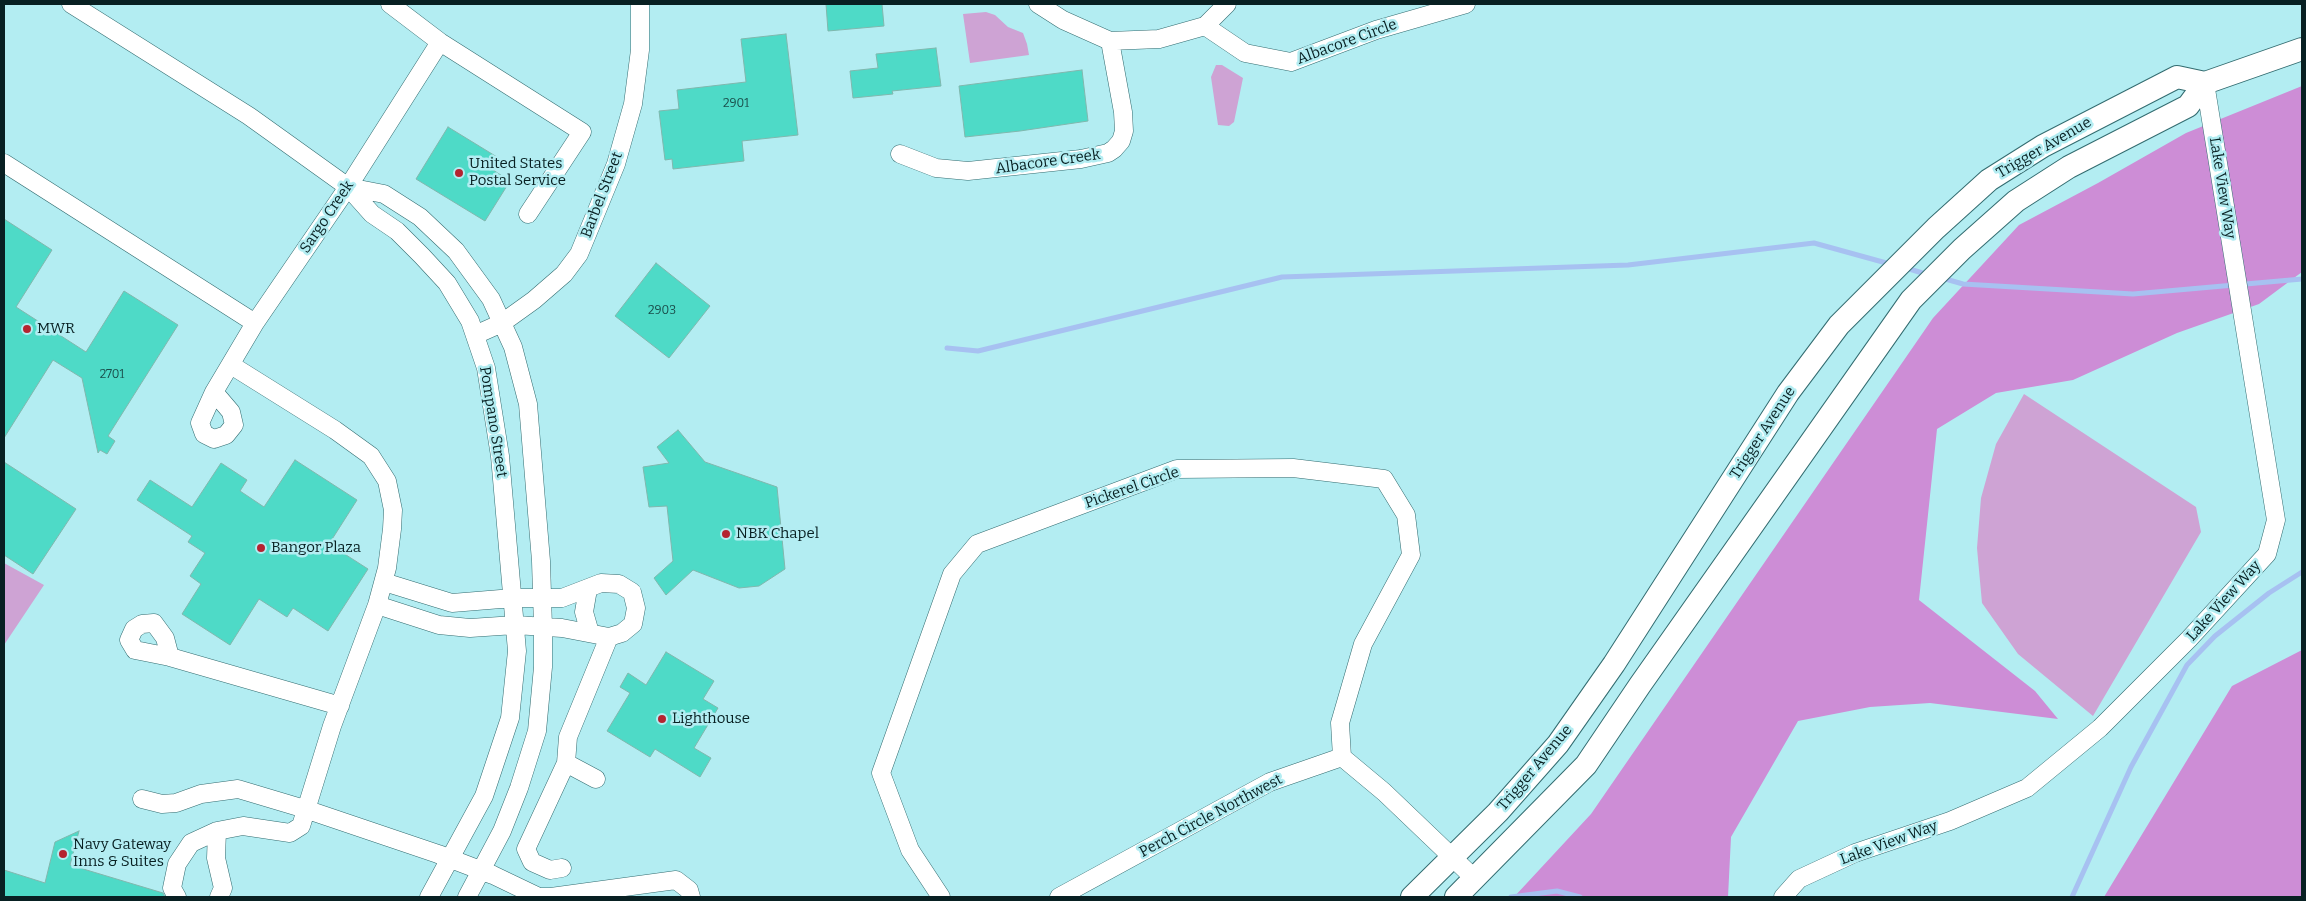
<!DOCTYPE html>
<html>
<head>
<meta charset="utf-8">
<style>
	body { margin:0 }
	#map { position:relative; width:2306px; height:901px; overflow:hidden; background:#b3edf2; font-family:Bitter,serif }
	canvas { display:block }
	.frame { position:absolute; inset:0; border:5px solid #082022; pointer-events:none }
</style>
</head>
<body>
<div id="map">
<canvas width="2306" height="901"></canvas>
<div class="frame"></div>
</div>
<script>
const c = document.querySelector('canvas').getContext('2d');
c.lineJoin = 'round';
function paint(path, color) {
  c.fillStyle = color;
  c.fill(path, 'evenodd');
}
function poly(rows) {
  const path = new Path2D();
  for (const r of rows) {
    path.moveTo(r[0], r[1]);
    for (let i = 2; i < r.length; i += 2) path.lineTo(r[i], r[i + 1]);
  }
  return path;
}
function trace(path, color, width, dash) {
  c.strokeStyle = color;
  c.lineWidth = width;
  c.lineCap = dash ? 'butt' : 'round';
  c.setLineDash(dash || []);
  c.stroke(path);
}
function label(font, color, halo, rows, align = 'center') {
  c.font = font + ' Bitter,serif';
  c.lineWidth = 5;
  c.setLineDash([]);
  c.textBaseline = 'middle';
  c.strokeStyle = halo;
  c.fillStyle = color;
  for (const [text, x, y, turn = 0] of rows) {
    c.save();
    c.translate(x, y);
    c.rotate((+turn || 0) * Math.PI / 180);
    c.textAlign = isNaN(turn) ? turn : align;
    if (halo) c.strokeText(text, 0, 0);
    c.fillText(text, 0, 0);
    c.restore();
  }
}
paint(poly([
	[986,12,995,15,1008,27,1023,33,1027,44,1029,55,970,63,963,14],
	[1216,65,1222,65,1243,78,1234,122,1229,126,1218,125,1211,77],
	[2024,394,2196,507,2201,532,2093,716,2018,654,1982,603,1977,548,1981,498,1996,444],
	[4,563,44,585,4,645]
]), '#cea3d4');
paint(poly([
	[2302,86,2302,272,2259,304,2177,333,2073,380,1996,393,1937,429,1919,600,2035,691,2058,719,1930,703,1870,707,1798,721,1731,837,1728,897,1514,897,1591,814,1933,318,2019,225,2098,183,2186,133],
	[2302,650,2302,897,2104,897,2232,686]
]), '#cd8dd6');
trace(poly([
	[1906,268,1929,275],
	[1942,278,1963,284,2133,294,2302,279],
	[947,348,978,351,1282,277,1628,265,1814,243,1890,264],
	[1511,897,1557,891,1580,897],
	[2072,897,2131,767,2187,665,2215,636,2269,593,2302,572]
]), '#a7c1f1', 5);
const building = poly([
	[826,4,882,4,884,26,828,31,826,4],
	[786,34,798,135,742,141,744,161,673,169,672,159,665,160,659,111,679,109,677,90,746,82,741,39,786,34],
	[936,48,941,86,892,91,893,94,853,98,850,71,878,68,876,54,936,48],
	[1082,70,1088,121,1020,131,965,137,959,86,1082,70],
	[448,127,497,157,490,168,510,181,485,221,416,179,448,127],
	[4,219,52,250,16,307,86,352,124,291,178,325,108,436,115,441,107,454,100,450,98,453,82,378,53,360,4,438,4,219],
	[656,263,710,306,669,358,615,316,656,263],
	[678,430,705,462,777,487,785,569,759,586,739,588,693,570,666,595,654,578,673,561,667,506,649,507,643,467,669,463,657,447,678,430],
	[295,460,357,500,329,544,368,569,328,631,293,608,287,617,259,599,230,645,182,614,201,584,190,576,205,553,188,542,192,536,137,500,150,480,192,507,221,463,247,480,240,491,264,507,295,460],
	[4,462,76,509,33,574,4,555,4,462],
	[666,652,714,681,703,699,718,708,694,748,711,758,700,777,655,749,650,757,607,731,630,693,620,687,628,673,646,685,666,652],
	[79,831,70,865,163,893,165,897,4,897,4,870,45,883,55,842,79,831]
]);
paint(building, '#4edac7');
trace(building, '#80b7ad', 1);
const minor = poly([
	[71,4,249,116,348,187,372,214,397,231,422,256,447,283,470,321,486,368,500,456,517,651,510,718,484,796,429,897],
	[390,4,440,42,582,132,528,214],
	[1038,4,1063,20,1110,41,1159,39,1205,26,1227,4],
	[1205,26,1245,53,1291,62,1376,30,1466,4],
	[900,154,936,168,968,171,1081,159,1108,153,1114,149,1121,141,1124,131,1123,112,1110,41],
	[4,163,255,323],
	[348,187,384,194,420,217,456,251,491,299,513,347,528,404,541,561,543,628,543,667,537,731,519,788,502,831,467,897],
	[475,335,502,323,534,300,564,274,579,254,616,164,633,104,640,50,640,4],
	[214,392,231,412,234,425,226,435,214,439,204,434,200,423,214,392,255,323,348,187,440,42],
	[588,589,584,612,590,633],
	[377,605,439,625,470,628,515,625,562,628,609,637,622,633,633,624,636,608,632,592,619,584,601,583,562,598,513,598,452,603,384,582],
	[170,657,135,650,129,640,134,629,142,624,154,623,165,638,170,657,340,706],
	[1342,757,1384,792,1474,878],
	[566,763,596,779],
	[142,799,162,804,176,803,201,794,238,789,305,809,438,854,493,875,539,897,551,897,676,880,689,890,691,897],
	[217,831,216,858,223,888,219,897],
	[562,868,550,870,532,862,526,849,566,763,568,737,609,637],
	[177,897,172,888,177,864,191,843,217,831,243,826,290,833,301,826,332,726,377,605,387,568,392,529,393,510,387,481,371,456,335,430,231,365],
	[941,897,910,850,881,773,952,574,977,544,1177,469,1293,468,1384,479,1406,515,1411,555,1363,644,1340,723,1342,757],
	[1059,897,1270,782,1342,757],
	[1783,897,1799,879,1855,853,1950,821,2027,788,2100,728,2189,639,2267,554,2276,520,2205,83]
]);
const major = poly([
	[1412,897,1498,812,1558,744,1614,664,1788,393,1839,325,1936,228,1989,180,2043,146,2177,77,2205,83,2302,49],
	[1456,897,1586,765,1640,685,1911,300,1962,249,2016,201,2069,167,2188,106,2205,83]
]);
trace(minor, '#336c70', 19);
trace(major, '#336c70', 24);
trace(minor, '#fff', 18);
trace(major, '#fff', 22);
for (const [x, y, r, color] of [
	[459,173,5,"#b42330"],
	[27,329,5,"#b42330"],
	[726,534,5,"#b42330"],
	[261,548,5,"#b42330"],
	[662,719,5,"#b42330"],
	[63,854,5,"#b42330"]
]) {
  const dot = new Path2D();
  dot.arc(x, y, r, 0, 2 * Math.PI);
  c.fillStyle = color;
  c.fill(dot);
  trace(dot, '#b3edf2', 2);
}
label('12px', '#1a4e4b', null, [
	["2901",736,104],
	["2903",662,311],
	["2701",112,375]
]);
label('15px', '#082022', '#b3edf2', [
	["Albacore Circle",1347,42,-20],
	["Trigger Avenue",2044,148,-30],
	["Albacore Creek",1048,162,-8],
	["Lake View Way",2222,188,81],
	["Barbel Street",602,195,-69],
	["Sargo Creek",327,217,-56],
	["Pompano Street",493,422,81],
	["Trigger Avenue",1763,433,-57],
	["Pickerel Circle",1132,488,-19],
	["Lake View Way",2224,601,-48],
	["Trigger Avenue",1535,768,-50],
	["Perch Circle Northwest",1211,816,-28],
	["Lake View Way",1889,843,-20]
]);
label('15px', '#082022', '#b3edf2', [
	["United States",469,164],
	["Postal Service",469,181],
	["MWR",37,329],
	["NBK Chapel",736,534],
	["Bangor Plaza",271,548],
	["Lighthouse",672,719],
	["Navy Gateway",73,845],
	["Inns & Suites",73,862]
], 'left');
</script>
</body>
</html>
